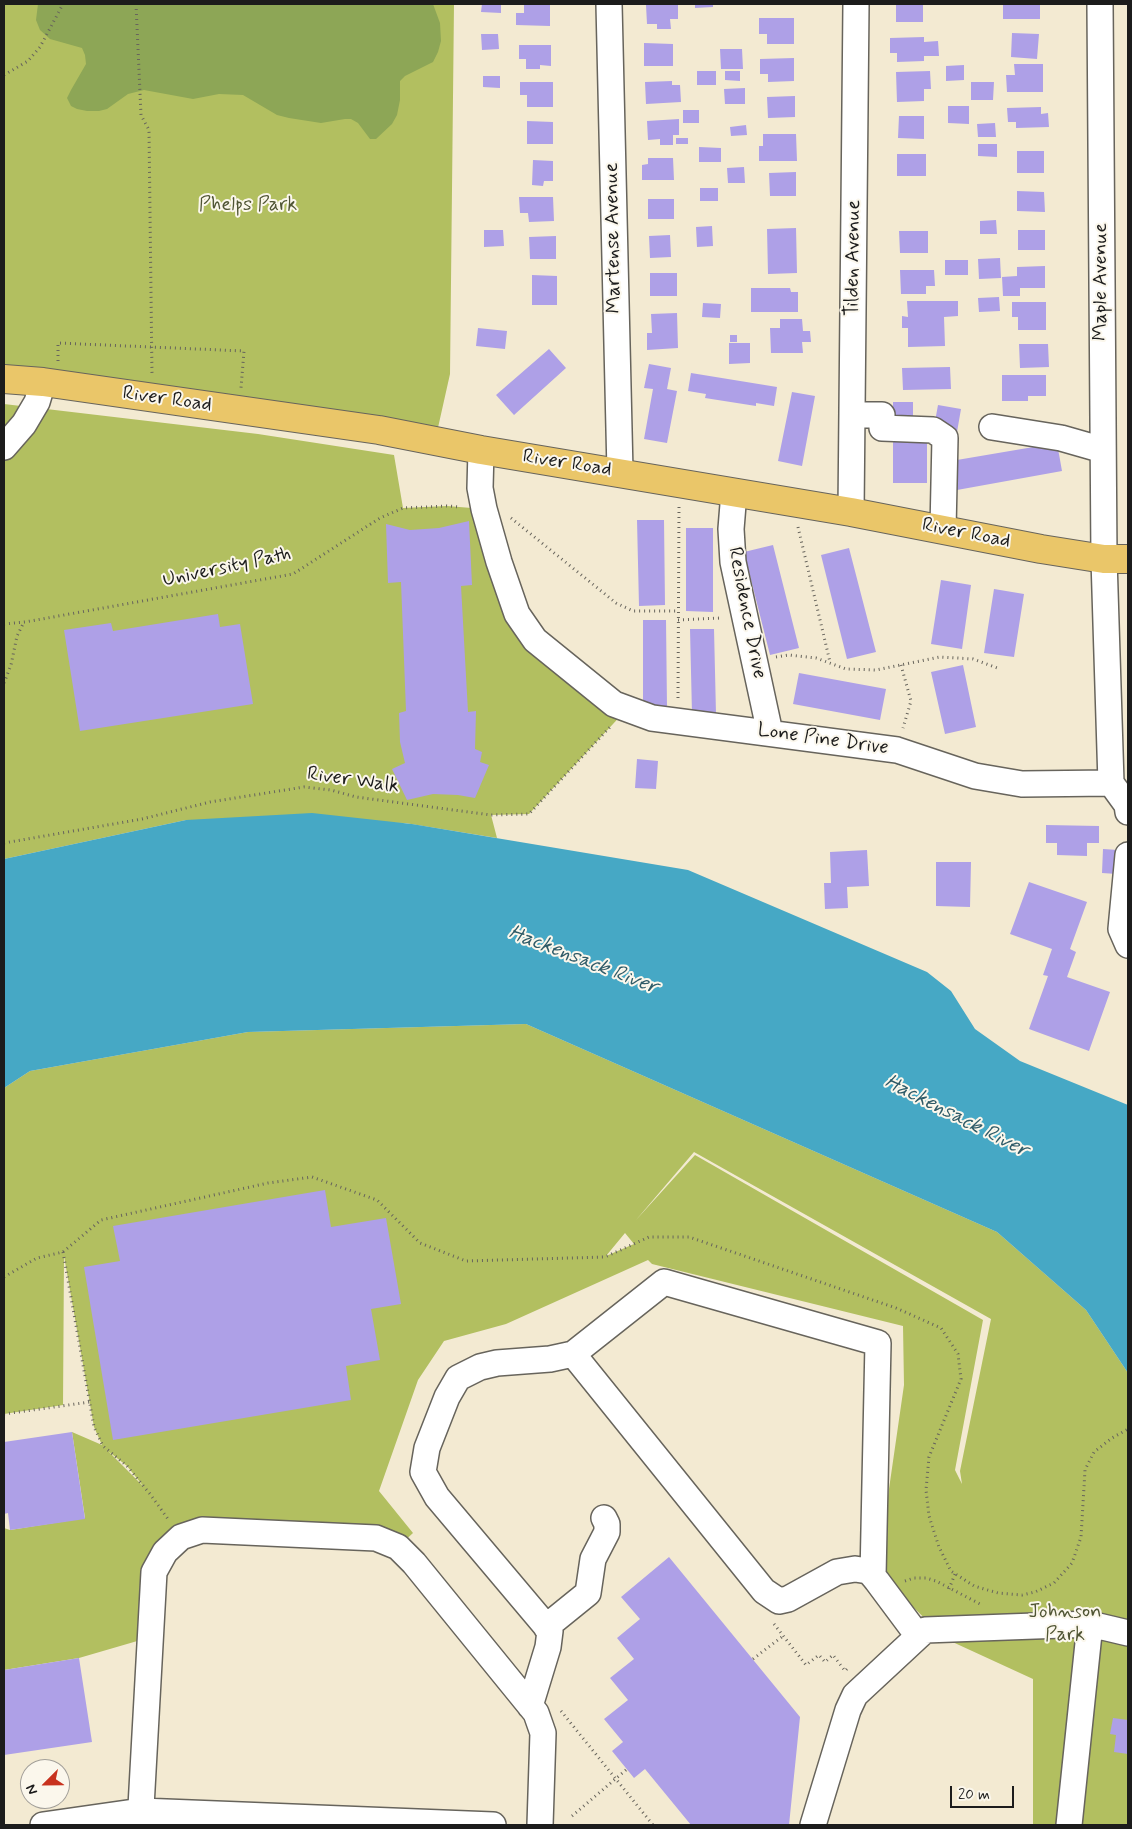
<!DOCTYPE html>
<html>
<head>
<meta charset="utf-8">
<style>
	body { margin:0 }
	#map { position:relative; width:1132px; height:1829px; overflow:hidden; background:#f3ead2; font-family:Mynerve,sans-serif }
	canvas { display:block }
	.frame { position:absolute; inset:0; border:5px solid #1c1c1c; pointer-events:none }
	.north { position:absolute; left:20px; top:1759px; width:50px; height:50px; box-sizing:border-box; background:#fbf7ec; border:1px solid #a29f99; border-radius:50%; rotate:247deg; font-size:14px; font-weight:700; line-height:20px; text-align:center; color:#1c1c1c }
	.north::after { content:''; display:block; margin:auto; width:18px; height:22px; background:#c8321e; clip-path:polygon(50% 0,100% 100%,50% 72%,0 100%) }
	.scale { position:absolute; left:950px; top:1786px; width:64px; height:22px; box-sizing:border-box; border:2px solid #1c1c1c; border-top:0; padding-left:6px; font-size:15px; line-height:18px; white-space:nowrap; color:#1c1c1c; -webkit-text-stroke:4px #fbf7ec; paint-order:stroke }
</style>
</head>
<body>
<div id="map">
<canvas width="1132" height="1829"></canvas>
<div class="frame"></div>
<div class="north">N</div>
<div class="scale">20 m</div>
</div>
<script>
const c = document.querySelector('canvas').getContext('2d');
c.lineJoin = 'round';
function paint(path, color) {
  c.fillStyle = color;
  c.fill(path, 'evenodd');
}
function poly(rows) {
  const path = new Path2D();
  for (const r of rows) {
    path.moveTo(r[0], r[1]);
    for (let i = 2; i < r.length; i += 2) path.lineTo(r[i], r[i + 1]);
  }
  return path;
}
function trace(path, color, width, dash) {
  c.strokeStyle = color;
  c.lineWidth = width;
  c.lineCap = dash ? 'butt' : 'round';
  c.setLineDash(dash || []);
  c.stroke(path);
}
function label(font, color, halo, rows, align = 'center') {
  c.font = font + ' Mynerve,sans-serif';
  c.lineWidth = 4;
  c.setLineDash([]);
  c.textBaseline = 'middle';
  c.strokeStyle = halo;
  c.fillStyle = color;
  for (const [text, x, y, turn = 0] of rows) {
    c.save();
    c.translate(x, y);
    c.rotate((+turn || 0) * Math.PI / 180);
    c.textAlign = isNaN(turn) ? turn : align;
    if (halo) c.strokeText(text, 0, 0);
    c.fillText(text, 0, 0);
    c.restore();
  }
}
paint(poly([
	[4,4,454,4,450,374,435,441,4,379],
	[4,404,258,434,394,455,403,508,447,506,484,509,517,614,627,709,529,814,491,815,497,838,405,823,186,820,4,859],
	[526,1024,997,1232,1086,1310,1128,1373,1128,1825,1033,1825,1033,1679,946,1639,877,1572,904,1385,903,1326,652,1264,648,1260,506,1324,444,1341,418,1380,379,1491,413,1533,398,1547,202,1530,154,1572,151,1637,79,1658,4,1670,4,1528,10,1530,85,1518,72,1432,102,1445,94,1427,64,1256,63,1405,4,1414,4,1088,30,1071,248,1032],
	[694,1152,991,1319,960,1471,962,1484,955,1470,983,1320,695,1155,636,1220],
	[625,1233,634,1244,606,1256],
	[108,1451,127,1466,144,1487]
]), '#b2bf60');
paint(poly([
	[38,4,433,4,440,23,441,41,438,52,433,62,405,76,400,81,400,100,397,115,392,124,376,139,370,139,358,123,351,119,345,119,321,123,289,118,277,115,243,95,219,94,193,99,144,90,128,94,107,109,99,111,87,111,77,109,71,106,67,98,71,90,86,64,85,55,82,48,50,39,40,30,36,20]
]), '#8da656');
paint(poly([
	[312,813,412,824,688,870,927,972,951,991,975,1029,1020,1061,1128,1105,1128,1373,1086,1310,997,1232,526,1024,248,1032,30,1071,4,1088,4,859,186,820]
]), '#46a8c5');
paint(poly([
	[482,4,501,4,501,13,481,12],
	[524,4,550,4,550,26,516,25,516,13,524,13],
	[695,4,713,4,713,7,695,8],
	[896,4,923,4,923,22,896,22],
	[1003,4,1040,4,1040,19,1003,19],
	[646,5,678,5,678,19,670,19,671,29,657,29,657,24,647,24],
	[759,18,794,18,794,44,767,44,767,34,759,34],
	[1012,33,1039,34,1037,59,1011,57],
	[481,34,498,34,499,49,482,50],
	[924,37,924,42,938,41,939,56,924,56,924,61,897,62,897,53,890,53,890,38],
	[644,43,673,44,673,66,644,66],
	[519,45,551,45,551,66,540,65,540,69,526,69,526,59,519,59],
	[720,49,742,49,743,69,721,69],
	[794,58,794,81,768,82,768,74,760,74,760,59],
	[1014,64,1043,64,1043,92,1007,92,1006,75,1015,75],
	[964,65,964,80,946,81,946,66],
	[697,71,716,71,716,85,697,85],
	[725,71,740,71,740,81,725,80],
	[930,71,931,89,924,89,924,101,897,102,896,72],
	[483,76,500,76,500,88,483,87],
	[672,81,672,85,680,85,681,102,646,104,645,82],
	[520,82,553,82,553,107,527,107,527,95,520,95],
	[971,82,994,82,993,100,971,100],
	[745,88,745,104,725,104,724,89],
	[795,96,795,117,768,118,767,97],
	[948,106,969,106,969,124,948,123],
	[1041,107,1041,114,1048,113,1049,127,1016,128,1016,122,1008,122,1007,108],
	[683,110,699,110,699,123,683,123],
	[899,116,924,116,924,139,898,138],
	[679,119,679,135,673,135,673,145,660,145,660,139,648,140,647,121],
	[527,121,553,122,553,144,527,144],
	[995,123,996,137,978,137,977,124],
	[746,125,747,135,731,136,730,127],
	[763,134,796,134,797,161,759,161,759,146,763,146],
	[676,138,688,138,688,144,676,144],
	[978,144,997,144,997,157,978,156],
	[699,147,721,148,721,162,699,162],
	[1017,151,1044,151,1044,173,1017,173],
	[897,154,926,154,926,176,897,176],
	[648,158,673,158,674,180,642,180,642,165,648,164],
	[533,160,553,161,553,181,544,181,543,186,532,185],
	[744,167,745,183,728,183,727,168],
	[796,172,796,196,770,196,769,173],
	[700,188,718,188,718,201,700,201],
	[1017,191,1044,192,1045,212,1017,211],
	[519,197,553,197,554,221,529,222,528,213,520,213],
	[648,199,674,199,674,219,648,219],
	[996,220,997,234,980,234,980,221],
	[712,226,713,246,697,247,696,227],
	[796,228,797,273,768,274,767,229],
	[484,230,503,230,504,246,484,247],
	[1018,230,1045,230,1045,250,1018,250],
	[899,231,928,231,928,253,900,253],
	[670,235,671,257,650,258,649,236],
	[556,236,556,259,530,259,529,237],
	[1000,258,1001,278,979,279,978,259],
	[945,260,968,260,968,275,945,275],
	[1045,266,1045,288,1020,288,1020,296,1003,296,1002,277,1017,276,1017,267],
	[900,270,934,270,935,286,926,286,926,294,901,294],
	[650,273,677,273,677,296,650,296],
	[532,275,557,276,557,305,532,305],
	[751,288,790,288,791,292,798,292,798,312,751,312],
	[999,297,1000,311,979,312,978,298],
	[907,301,958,301,958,316,944,317,945,346,908,347,908,328,902,328,902,316,908,317],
	[1012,302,1046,302,1046,330,1018,330,1018,317,1012,317],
	[703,303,721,304,720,318,702,317],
	[677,313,678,348,647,350,647,333,652,333,651,314],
	[780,319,802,319,803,331,810,331,811,342,802,342,803,353,771,353,770,328,780,328],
	[478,328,507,331,505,349,476,346],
	[730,335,737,335,737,342,730,342],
	[729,343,750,343,750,363,729,364],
	[1019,344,1048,344,1049,367,1020,368],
	[549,349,566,368,514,415,496,395],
	[649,364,671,368,667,389,677,391,667,443,644,439,653,389,644,388],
	[950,367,951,389,903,390,902,368],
	[691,373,777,387,774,406,756,403,756,406,705,398,706,394,688,391],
	[1002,375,1046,375,1046,396,1028,396,1028,401,1002,401],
	[792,392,815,396,802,466,778,461],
	[893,402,913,402,913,422,893,423],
	[938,405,961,409,957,432,934,427],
	[893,434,927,434,927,483,893,483],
	[1057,443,1062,471,957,490,951,461],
	[637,520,664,520,665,605,639,606],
	[469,521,472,585,461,586,468,712,476,711,475,749,482,752,480,762,489,765,475,798,458,795,433,794,407,800,392,769,405,763,400,742,399,713,406,711,401,582,388,583,386,524,410,530,439,528],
	[686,528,713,528,713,612,686,611],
	[773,545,799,648,770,655,744,552],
	[849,548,876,652,847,659,821,555],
	[941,580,971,585,962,649,931,644],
	[994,589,1024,594,1014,657,984,653],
	[218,614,220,627,240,624,253,704,80,731,64,630,111,623,113,631],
	[643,620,666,620,667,707,643,707],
	[690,629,714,629,716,714,692,714],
	[963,665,976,727,945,734,931,672],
	[799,673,886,689,880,720,793,704],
	[637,759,658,761,656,789,635,788],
	[1046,825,1099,826,1099,843,1087,843,1087,856,1057,855,1057,843,1046,843],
	[1103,849,1118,850,1117,874,1102,873],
	[867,850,869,886,847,887,848,908,825,909,824,883,831,883,830,852],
	[936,862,971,862,970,907,936,906],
	[1029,882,1087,902,1070,949,1076,952,1067,977,1110,992,1089,1051,1029,1029,1048,976,1043,975,1052,949,1010,934],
	[325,1190,331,1227,386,1218,401,1304,371,1309,380,1360,346,1366,351,1400,113,1440,84,1267,120,1261,113,1226],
	[72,1432,85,1519,10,1530,8,1513,4,1514,4,1442],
	[669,1557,800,1717,789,1825,691,1825,645,1769,634,1778,612,1751,623,1742,604,1719,628,1700,610,1678,634,1659,617,1638,640,1619,621,1597],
	[79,1658,92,1742,4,1755,4,1670],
	[1113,1718,1128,1720,1128,1754,1114,1752,1116,1735,1110,1734]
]), '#aea0e7');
const minor = poly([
	[609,4,620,472],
	[852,415,882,415,882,428,933,430,945,438,943,529],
	[992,427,1061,438,1103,450],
	[4,447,24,424,37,402,43,382],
	[481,450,480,488,484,509,499,562,517,614,535,640,614,704,652,718,897,750,975,776,1022,784,1111,783,1104,559,1100,4],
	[734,492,731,529,733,562,770,733],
	[851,512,856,4],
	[1111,783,1127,805,1128,812],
	[1128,855,1121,929,1128,945],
	[873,1576,878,1343,664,1282,573,1354,764,1591,779,1601,788,1599,837,1572,855,1569,868,1571,873,1576,877,1581,918,1636],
	[1090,1624,1128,1633],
	[546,1627,588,1593,593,1559,607,1532,607,1524,604,1518],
	[530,1706,548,1647,550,1631,437,1497,423,1472,427,1448,447,1397,458,1378,480,1367,497,1363,550,1359,573,1354],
	[43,1825,141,1811,493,1825],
	[140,1825,154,1572,165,1552,181,1537,202,1530,376,1538,398,1547,414,1563,536,1713,543,1733,540,1825],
	[813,1825,848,1710,855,1695,925,1630,1090,1624,1069,1825]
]);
const major = poly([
	[4,379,43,382,379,430,481,450,851,512,1041,549,1104,559,1128,559]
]);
trace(minor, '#67645c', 28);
trace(major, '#67645c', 30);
trace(poly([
	[136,4,141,115,149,130,152,374],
	[4,75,28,61,40,47,63,4],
	[58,361,58,343,244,351,241,388],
	[511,518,616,603,633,611,678,611],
	[798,527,830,662],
	[678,620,721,618],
	[4,624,25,622,293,574,380,518,403,508,447,506,461,507],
	[776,657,789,655,816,658,846,669,876,670,940,657,973,659,1000,669],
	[901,665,911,701,903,728],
	[4,683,11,665,17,636,24,622],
	[678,698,679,507],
	[4,843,142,819,210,802,304,787,331,790,356,797,491,815,529,814,610,727],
	[63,1252,94,1427,103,1446,127,1466,150,1494,168,1519],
	[4,1277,37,1258,63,1252,101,1220,268,1183,312,1177,377,1200,420,1243,466,1261,605,1257,649,1237,689,1237,896,1308,941,1328,958,1354,961,1379,929,1457,926,1490,929,1516,939,1547,951,1571,974,1586,998,1593,1022,1595,1035,1592,1054,1583,1072,1563,1081,1537,1085,1470,1094,1452,1112,1438,1128,1429],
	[4,1414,90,1402],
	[905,1581,914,1578,926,1578,936,1581,980,1604],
	[949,1589,955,1574],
	[774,1624,806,1665,819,1655,825,1662,833,1655,845,1671,847,1669],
	[753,1659,783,1636],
	[561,1711,653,1825],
	[572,1816,627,1769]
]), '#67645c', 3, [1, 4]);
trace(minor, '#fff', 25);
trace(major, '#eac669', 28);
label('20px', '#505534', '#fbf7ec', [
	["Phelps Park",248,206],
	["Johnson",1065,1613],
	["Park",1065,1636]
]);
label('20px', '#1c1c1c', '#fbf7ec', [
	["Martense Avenue",614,238,-91],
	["Tilden Avenue",854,258,-89],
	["Maple Avenue",1102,282,-90],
	["River Road",167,400,8],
	["River Road",567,464,9],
	["River Road",966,534,11],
	["University Path",227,568,-12],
	["Residence Drive",746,613,79],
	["Lone Pine Drive",823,740,8],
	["River Walk",353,781,8]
]);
label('italic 21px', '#2f5b68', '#fbf7ec', [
	["Hackensack River",583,961,21],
	["Hackensack River",956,1117,27]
]);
</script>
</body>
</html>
